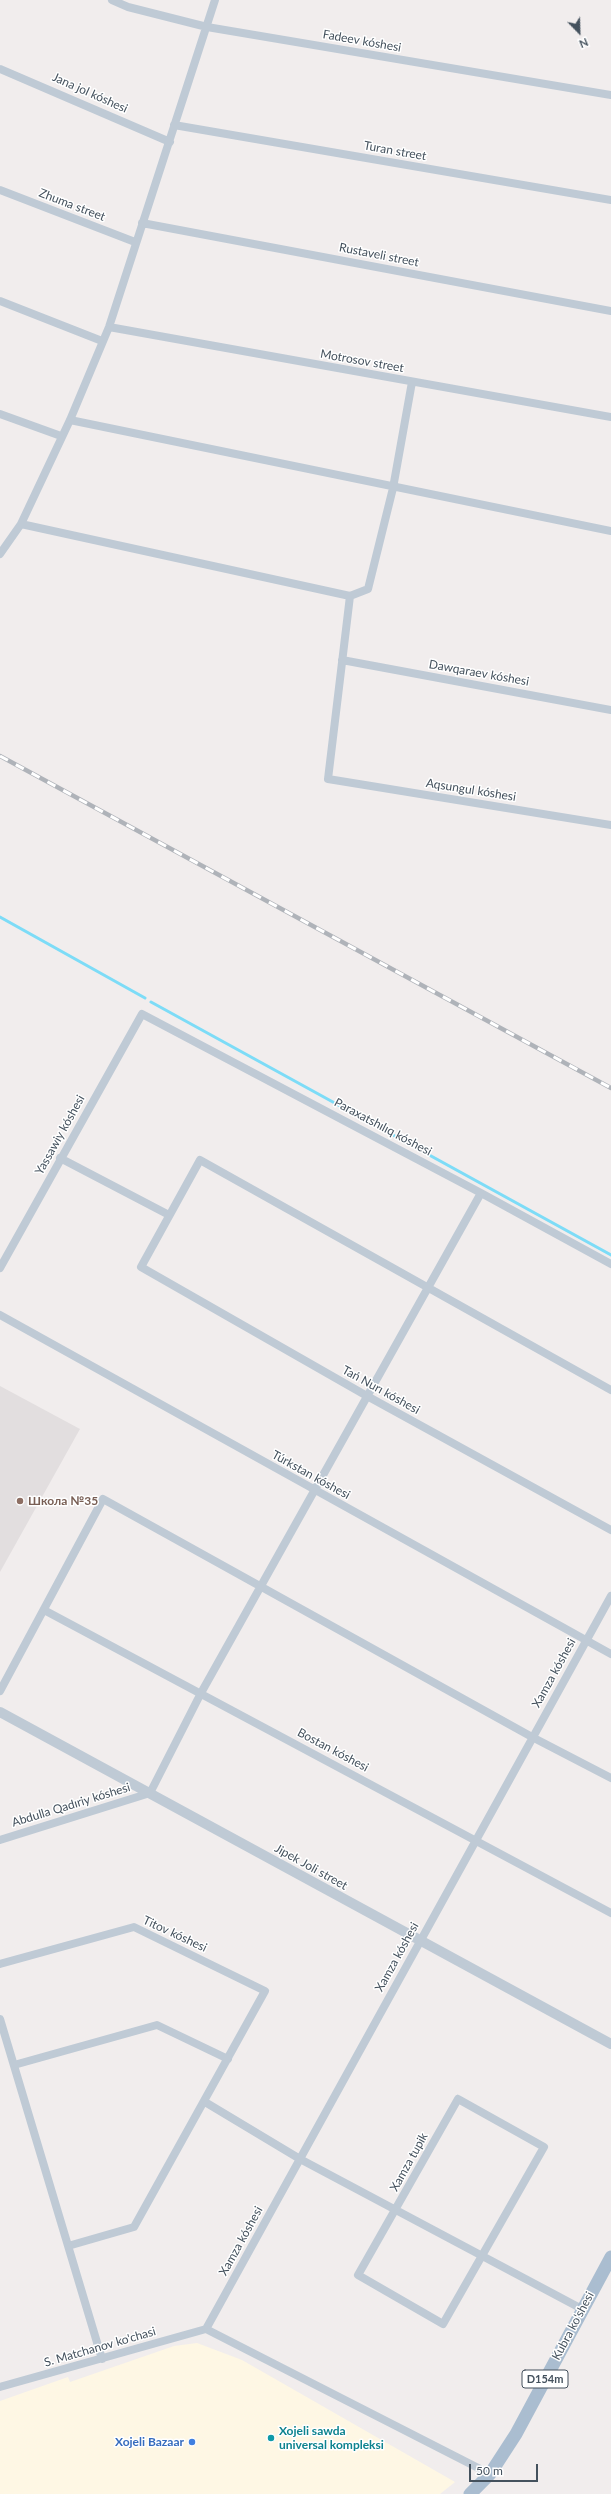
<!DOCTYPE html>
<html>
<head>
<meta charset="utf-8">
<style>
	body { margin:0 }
	#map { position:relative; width:611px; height:2494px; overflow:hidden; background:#f1eded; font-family:Lato,sans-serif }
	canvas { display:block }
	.north { position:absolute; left:559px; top:12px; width:40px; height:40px; -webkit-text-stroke:3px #fff; paint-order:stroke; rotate:157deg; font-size:11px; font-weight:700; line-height:16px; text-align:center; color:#44515d }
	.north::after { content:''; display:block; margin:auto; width:14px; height:18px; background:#44515d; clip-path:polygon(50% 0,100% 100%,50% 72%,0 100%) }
	.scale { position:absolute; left:469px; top:2464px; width:69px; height:18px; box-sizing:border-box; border:2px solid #44515d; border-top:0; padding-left:5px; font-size:12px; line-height:14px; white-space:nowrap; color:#44515d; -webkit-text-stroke:3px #fff; paint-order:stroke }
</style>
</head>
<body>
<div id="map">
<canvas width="611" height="2494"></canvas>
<div class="north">N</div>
<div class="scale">50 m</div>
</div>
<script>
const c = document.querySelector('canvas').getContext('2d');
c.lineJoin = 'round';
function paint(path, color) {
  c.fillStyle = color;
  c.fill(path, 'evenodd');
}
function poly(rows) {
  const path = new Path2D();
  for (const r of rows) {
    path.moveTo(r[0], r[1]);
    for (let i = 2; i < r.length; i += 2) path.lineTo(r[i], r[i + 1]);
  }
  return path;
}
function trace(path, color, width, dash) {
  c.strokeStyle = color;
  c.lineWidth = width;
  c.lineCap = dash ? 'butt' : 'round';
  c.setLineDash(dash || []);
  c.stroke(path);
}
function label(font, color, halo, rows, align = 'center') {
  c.font = font + ' Lato,sans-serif';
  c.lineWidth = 3;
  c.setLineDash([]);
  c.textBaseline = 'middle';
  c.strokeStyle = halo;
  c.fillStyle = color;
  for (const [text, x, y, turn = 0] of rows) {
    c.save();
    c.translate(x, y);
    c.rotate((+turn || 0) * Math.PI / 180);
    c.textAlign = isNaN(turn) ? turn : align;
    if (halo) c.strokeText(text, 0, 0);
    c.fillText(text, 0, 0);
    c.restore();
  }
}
paint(poly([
	[197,2343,242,2360,455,2482,440,2494,0,2494,0,2401,68,2377,70,2382,174,2346]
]), '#fef7e4');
paint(poly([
	[0,1386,80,1429,0,1572]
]), '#e2dedf');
trace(poly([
	[0,917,145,998],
	[151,1002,611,1255]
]), '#7ddcf7', 3);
trace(poly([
	[112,0,128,7,207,27,611,95],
	[0,69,170,142],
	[174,125,611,200],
	[0,190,135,242],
	[142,223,611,311],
	[0,301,102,341],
	[109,327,611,417],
	[0,414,61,436],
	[70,420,611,531],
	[21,524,350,596,368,589,393,488,412,382],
	[0,554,21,524,70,420,109,327,215,0],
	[350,596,328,779,611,825],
	[342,660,611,710],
	[60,1158,169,1215],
	[0,1268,142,1014,481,1193,611,1264],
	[0,1315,611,1654],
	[611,1390,200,1160,141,1267,367,1396,611,1530],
	[44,1610,611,1913],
	[0,1691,103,1499,532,1737,611,1778],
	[0,1840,150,1793,201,1693,481,1193],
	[0,1964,134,1927,265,1991,134,2227,68,2246],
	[0,2019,102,2359],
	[14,2065,157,2025,228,2059],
	[458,2099,544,2147,443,2324,358,2275,458,2099],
	[205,2102,300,2159,582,2309],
	[206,2329,611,1596],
	[206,2329,490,2474],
	[0,2387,206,2329]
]), '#bfcad5', 8);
trace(poly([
	[0,1712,611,2044]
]), '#bfcad5', 10);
trace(poly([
	[470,2494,490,2474,516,2434,611,2257]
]), '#aabdd0', 13);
const rail = poly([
	[0,756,611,1088]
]);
trace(rail, '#afb3b9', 4.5);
trace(rail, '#fff', 3, [9]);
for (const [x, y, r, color] of [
	[20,1501,4,"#8d6e63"],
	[271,2438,4,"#0f9aa8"],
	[192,2442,4,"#3f7fe0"]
]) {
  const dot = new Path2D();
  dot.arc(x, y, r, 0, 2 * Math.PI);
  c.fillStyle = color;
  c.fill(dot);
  trace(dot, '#fff', 1.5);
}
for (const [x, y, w] of [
	[545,2379,46]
]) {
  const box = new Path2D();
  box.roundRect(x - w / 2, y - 9, w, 18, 3);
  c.fillStyle = '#fff';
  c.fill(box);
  trace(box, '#44515d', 1);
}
label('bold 11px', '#44515d', null, [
	["D154m",545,2379]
]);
label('12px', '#44515d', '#fff', [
	["Fadeev kóshesi",362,41,10],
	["Jana jol kóshesi",90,93,24],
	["Turan street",395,151,10],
	["Zhuma street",72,205,21],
	["Rustaveli street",379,255,11],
	["Motrosov street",362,361,10],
	["Dawqaraev kóshesi",479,673,10],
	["Aqsungul kóshesi",471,790,9],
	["Paraxatshılıq kóshesi",383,1127,28],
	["Yassawiy kóshesi",60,1135,-61],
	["Tań Nurı kóshesi",381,1390,29],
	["Túrkstan kóshesi",311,1475,29],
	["Xamza kóshesi",554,1673,-61],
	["Bostan kóshesi",333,1750,28],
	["Abdulla Qadıriy kóshesi",71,1805,-17],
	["Jipek Joli street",311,1867,29],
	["Titov kóshesi",175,1934,25],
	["Xamza kóshesi",397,1957,-61],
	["Xamza tupik",409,2162,-61],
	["Xamza kóshesi",241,2241,-61],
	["Kubra ko'shesi",573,2326,-62],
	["S. Matchanov ko'chasi",100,2347,-16]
]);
label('bold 12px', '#785e54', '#fff', [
	["Школа №35",28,1501]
], 'left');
label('bold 12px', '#0d838f', '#fff', [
	["Xojeli sawda",279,2431],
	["universal kompleksi",279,2445]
], 'left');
label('bold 12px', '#366cbe', '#fff', [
	["Xojeli Bazaar",184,2442]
], 'right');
</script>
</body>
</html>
